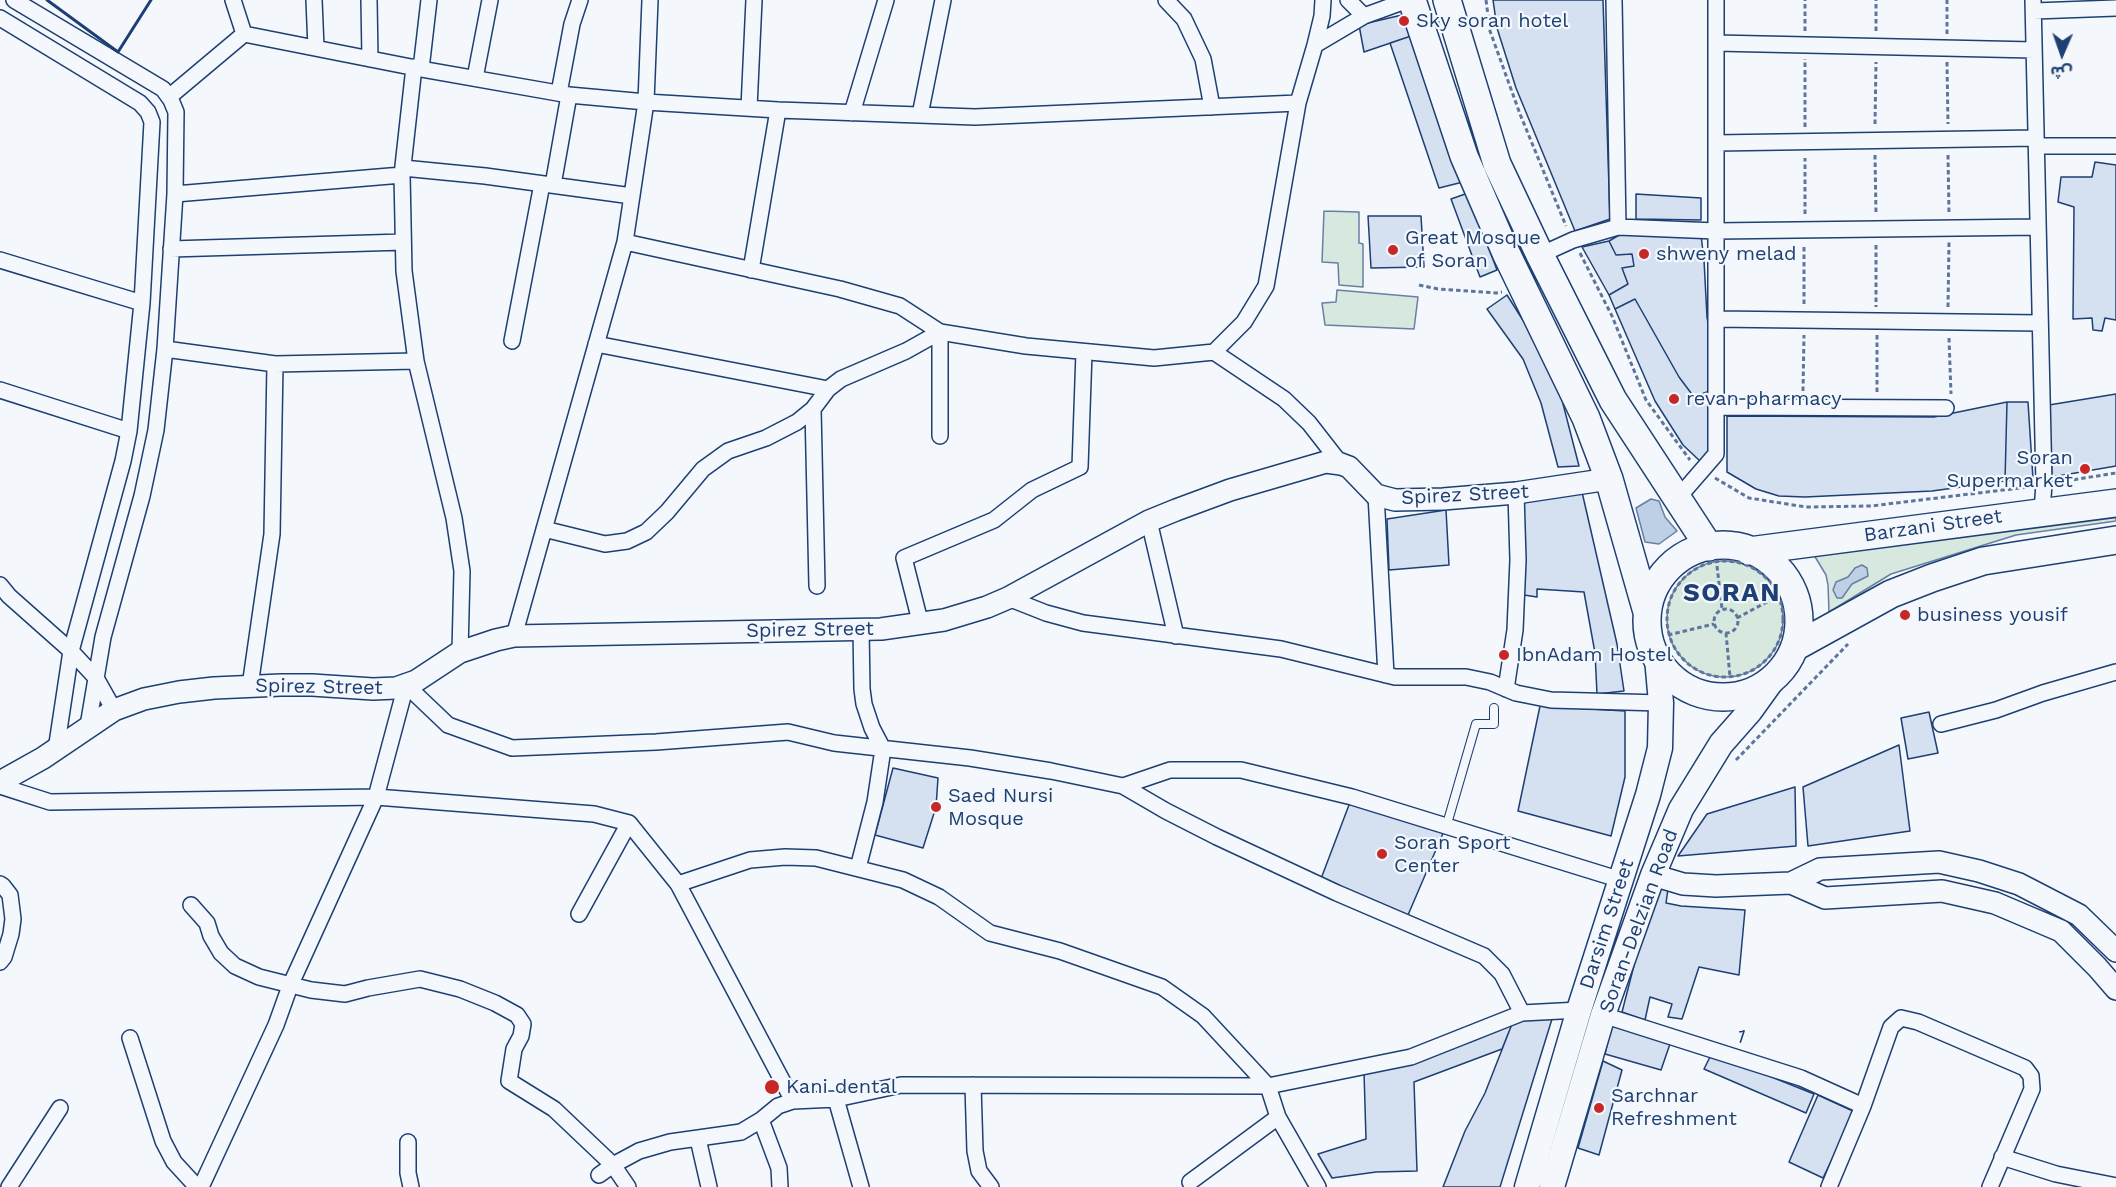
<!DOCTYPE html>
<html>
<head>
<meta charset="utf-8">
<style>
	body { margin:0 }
	#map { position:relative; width:2116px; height:1187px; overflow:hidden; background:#f4f7fb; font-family:"Work Sans","Noto Sans Arabic",sans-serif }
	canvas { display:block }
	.north { position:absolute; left:2032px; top:24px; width:60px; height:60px; -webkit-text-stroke:4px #f4f7fb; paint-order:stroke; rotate:182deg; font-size:16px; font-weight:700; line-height:24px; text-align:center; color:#1d3f73 }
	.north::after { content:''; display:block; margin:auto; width:21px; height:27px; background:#1d3f73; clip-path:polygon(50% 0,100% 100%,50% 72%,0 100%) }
</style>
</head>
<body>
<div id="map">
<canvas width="2116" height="1187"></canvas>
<div class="north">ش</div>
</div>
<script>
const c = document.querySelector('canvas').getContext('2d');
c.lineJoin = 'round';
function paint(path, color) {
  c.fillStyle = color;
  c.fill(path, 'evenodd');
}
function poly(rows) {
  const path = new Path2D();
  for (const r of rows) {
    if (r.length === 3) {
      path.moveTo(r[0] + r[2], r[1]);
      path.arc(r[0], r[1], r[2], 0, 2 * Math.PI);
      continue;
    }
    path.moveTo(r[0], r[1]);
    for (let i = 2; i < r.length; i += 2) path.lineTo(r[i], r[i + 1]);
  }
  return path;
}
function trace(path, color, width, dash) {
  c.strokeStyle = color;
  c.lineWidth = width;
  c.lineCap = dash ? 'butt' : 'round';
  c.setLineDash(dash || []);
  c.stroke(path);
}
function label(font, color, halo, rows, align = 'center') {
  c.font = font + ' "Work Sans",sans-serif';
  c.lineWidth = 4.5;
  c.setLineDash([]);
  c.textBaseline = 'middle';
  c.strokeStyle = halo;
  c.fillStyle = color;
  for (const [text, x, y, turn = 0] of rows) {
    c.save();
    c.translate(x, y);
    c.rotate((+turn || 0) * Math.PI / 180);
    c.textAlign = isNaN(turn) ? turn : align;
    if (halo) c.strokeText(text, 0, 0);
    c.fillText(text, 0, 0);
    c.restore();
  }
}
const green = poly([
	[1324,211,1359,212,1359,243,1363,244,1363,287,1339,285,1338,263,1322,262,1324,211],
	[1337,290,1418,297,1414,329,1325,325,1322,303,1336,302,1337,290],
	[2116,511,2116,521,2016,535,1891,574,1829,612,1828,585,1826,575,1814,555,2116,511],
	[1725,619,58]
]);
paint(green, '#d7e8df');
trace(green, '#687fa3', 1.5);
const water = poly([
	[1651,499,1659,501,1665,517,1677,531,1659,544,1645,542,1636,508,1651,499],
	[1862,565,1867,568,1868,576,1852,584,1842,598,1837,598,1833,590,1836,582,1848,577,1855,568,1862,565]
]);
paint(water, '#bed0e5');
trace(water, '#687fa3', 1.5);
const building = poly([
	[1493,0,1603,0,1610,219,1575,231,1516,88,1497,28,1493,0],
	[1402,15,1411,21,1411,36,1364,52,1359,25,1402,15],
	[1411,36,1463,182,1439,188,1390,43,1411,36],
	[2095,162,2116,165,2116,320,2105,318,2102,331,2093,330,2092,318,2073,319,2074,207,2058,202,2061,177,2092,177,2095,162],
	[1468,193,1497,270,1480,277,1451,199,1468,193],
	[1636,194,1701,198,1701,220,1636,219,1636,194],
	[1368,216,1421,216,1424,267,1371,268,1368,216],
	[1621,234,1701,235,1704,260,1707,317,1710,334,1712,390,1694,397,1679,377,1635,299,1615,309,1609,295,1628,284,1622,268,1634,266,1632,254,1616,255,1609,241,1621,234],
	[1609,241,1616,255,1632,254,1634,266,1622,268,1628,284,1609,295,1582,247,1609,241],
	[1507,295,1543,352,1561,396,1579,466,1558,467,1541,403,1523,359,1487,309,1507,295],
	[1635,299,1679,377,1694,397,1712,390,1711,448,1701,462,1683,445,1655,401,1615,309,1635,299],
	[2116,394,2116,466,2052,477,2049,405,2116,394],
	[2007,402,2028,402,2033,479,2005,481,2007,402],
	[2007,402,2005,481,1932,491,1805,497,1779,496,1756,489,1727,472,1727,416,1934,417,2007,402],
	[1582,492,1617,644,1624,691,1597,694,1595,653,1584,592,1537,589,1537,597,1524,595,1523,501,1582,492],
	[1446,510,1449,565,1389,570,1387,519,1446,510],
	[1540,706,1625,711,1625,777,1611,836,1518,811,1540,706],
	[1929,712,1938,753,1908,759,1901,718,1929,712],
	[1899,745,1910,831,1808,846,1803,787,1899,745],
	[893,768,938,778,936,807,923,848,875,835,893,768],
	[1795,787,1796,846,1678,856,1707,814,1795,787],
	[1352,797,1447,824,1405,922,1319,884,1352,797],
	[1655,884,1668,889,1666,903,1681,906,1745,910,1739,975,1699,967,1682,1019,1668,1017,1672,1004,1650,997,1645,1020,1622,1012,1655,884],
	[1534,1015,1552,1019,1500,1187,1443,1187,1465,1131,1485,1093,1512,1024,1534,1015],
	[1512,1024,1502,1049,1414,1082,1417,1171,1376,1172,1332,1178,1318,1154,1366,1139,1364,1072,1411,1061,1473,1041,1512,1024],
	[1612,1024,1671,1041,1661,1070,1605,1054,1612,1024],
	[1712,1053,1814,1094,1806,1113,1704,1069,1712,1053],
	[1603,1061,1622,1070,1599,1155,1578,1148,1603,1061],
	[1818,1095,1855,1112,1823,1178,1789,1162,1818,1095]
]);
paint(building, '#d5e0f0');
trace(building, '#1d3f73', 1.5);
const lane = poly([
	[1447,824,1476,724,1494,724,1494,708]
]);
const street = poly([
	[14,0,163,89,171,100,176,112,175,194,165,349,156,430,142,496,103,637,88,726],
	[233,0,244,34],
	[314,0,316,48],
	[369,0,370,59],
	[1166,0,1184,19,1203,59,1212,107],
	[1348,0,1364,16],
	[1614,0,1618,227,1716,231,2038,227],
	[2033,0,2044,484,2042,511],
	[2034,11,2116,8],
	[0,18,140,103,148,112,152,122,142,303,129,431,123,461,71,651,56,750],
	[244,34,421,69,569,95,646,102,778,110,975,117,1298,103],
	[1716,43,2034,50],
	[1315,45,1322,16,1323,0],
	[414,67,402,175,404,271,416,361,454,518,462,571,460,652],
	[421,69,429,0],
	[475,78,490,0],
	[559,93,572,24,580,0],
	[169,97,244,34],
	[749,108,754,0],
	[852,113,886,0],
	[920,115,943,0],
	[1716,143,2036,138],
	[2037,146,2116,146],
	[403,168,485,176,632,196],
	[553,185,569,95],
	[175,194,402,175],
	[625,242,840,289,900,306,940,332,1026,346,1154,358,1214,352,1284,399,1309,423,1341,464],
	[171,249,403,242],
	[1540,255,1573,240,1618,227],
	[0,260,142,303],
	[751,270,778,110],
	[1716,319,2040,323],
	[512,341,542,184],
	[596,344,828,389],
	[165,349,275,364,416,361],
	[1214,352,1244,322,1266,286,1298,103,1315,45,1364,16,1408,0],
	[0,390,129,431],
	[1716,407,1946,408],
	[813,409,817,586],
	[1376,495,1386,675],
	[1677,499,1716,454,1716,0],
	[1149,521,1176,636],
	[544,529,605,544,627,541,646,532,667,512,703,469,728,451,766,438,797,422,813,409,828,389,841,379,906,351,940,332,940,436],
	[0,585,9,596,71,651,96,678,114,710],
	[1008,598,1046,613,1083,623,1281,649,1395,677,1466,677,1490,682,1516,693,1551,700,1661,703],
	[921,625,904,558,994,520,1032,490,1080,467,1084,352],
	[514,636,625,242,646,102,650,0],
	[250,686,272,534,275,364],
	[1506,689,1515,630,1518,560,1516,493],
	[1941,724,1996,710,2043,693,2116,672],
	[0,786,50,802,376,797,594,814,629,823,678,884,793,1101],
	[1123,786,1170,770,1241,770,1352,797,1621,880],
	[858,868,875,802,883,749,872,728,864,704,862,689,861,629],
	[0,884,3,886,10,895,13,919,11,934,4,957,0,962],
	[678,884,750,860,785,857,816,858,903,880,939,897,990,933,1060,951,1162,987,1203,1016,1268,1086,1278,1117,1318,1187],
	[191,905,207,923,211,936,221,953,235,966,259,977,311,990,345,994,368,988,420,979,460,989,495,1003,517,1015,523,1024,521,1036,514,1049,509,1081,554,1109,613,1165,628,1187],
	[579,914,629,823],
	[1603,1015,1801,1078,1863,1106],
	[130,1038,163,1141,174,1162,197,1187],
	[973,1085,975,1151,979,1171,991,1187],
	[836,1099,861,1187],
	[761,1120,779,1168,780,1187],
	[698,1139,709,1187],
	[408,1142,408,1173,411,1187],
	[2002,1157,2056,1174,2116,1186],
	[599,1175,613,1165,639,1151,670,1142,741,1132,761,1120,778,1106,793,1101,836,1099,901,1085,1268,1086,1411,1057,1522,1013,1579,1010],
	[1190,1182,1278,1117],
	[9,1187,60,1108],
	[201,1187,276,1025,290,986,376,797,406,685,448,725,512,748,656,742,788,732,834,743,970,758,1051,771,1123,786,1166,811,1217,837,1337,893,1484,956,1502,974,1522,1013],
	[1829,1187,1863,1106,1891,1027,1901,1018,1918,1022,2025,1068,2031,1076,2032,1089,1990,1187]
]);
const secondary = poly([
	[0,782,43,758,114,710,144,699,179,692,214,688,281,685,312,685,373,689,396,688,416,681,460,652,496,640,514,636,881,629,944,620,987,607,1008,598,1149,521,1176,510,1230,490,1326,462,1341,464,1349,467,1376,495,1395,500,1443,499,1516,493,1609,479],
	[1653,875,1683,884,1716,886,1791,883,1820,869,1939,862,1979,871,2019,884,2079,915,2116,951],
	[1791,883,1825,898,1942,891,1995,903,2061,931,2097,967,2116,989]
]);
const primary = poly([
	[1527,1187,1579,1010,1648,795,1660,748,1661,703,1657,658],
	[1552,1187,1603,1015,1653,875,1681,809,1721,744,1750,711,1773,679]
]);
const highway = poly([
	[1412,0,1464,156,1506,253,1586,418,1609,479,1647,612],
	[1447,0,1497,164,1540,255,1613,400,1709,547],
	[1723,621,76],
	[1749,551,2116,503],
	[1795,647,1891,594,1932,578,1983,561,2116,540]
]);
trace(lane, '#1d3f73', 10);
trace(street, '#1d3f73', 18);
trace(secondary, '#1d3f73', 24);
trace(primary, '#1d3f73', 27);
trace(highway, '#1d3f73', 30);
trace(poly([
	[1486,0,1490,31,1520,114,1566,226],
	[1805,31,1805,0],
	[1876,31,1876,0],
	[1947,34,1947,0],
	[1947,62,1948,124],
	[1875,124,1876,62],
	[1805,127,1805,59],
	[1875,155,1876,214],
	[1948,155,1949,214],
	[1805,214,1805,158],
	[1876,245,1876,307],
	[1580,253,1612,316,1646,400,1690,460],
	[1419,285,1438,289,1496,293,1502,292],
	[1804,304,1804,245],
	[1948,307,1949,242],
	[1877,335,1877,394],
	[1949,338,1951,394],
	[1803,391,1804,335],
	[1715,478,1749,498,1806,507,1871,506,2028,487],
	[2059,482,2116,473],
	[1725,619,58],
	[1717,566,1722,609],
	[1726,621,12],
	[1737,618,1778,596],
	[1726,633,1730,677],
	[1668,635,1714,624],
	[1736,760,1848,644]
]), '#5e769c', 3, [4.5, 3]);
trace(lane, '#f4f7fb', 8);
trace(street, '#f4f7fb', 15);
trace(secondary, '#f4f7fb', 21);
trace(primary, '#f4f7fb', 24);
trace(highway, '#f4f7fb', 27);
trace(poly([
	[47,0,118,52,151,0]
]), '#1d3f73', 3);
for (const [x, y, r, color] of [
	[1404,21,6,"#c62828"],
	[1393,250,6,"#c62828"],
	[1644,254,6,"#c62828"],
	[1674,399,6,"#c62828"],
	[2085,469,6,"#c62828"],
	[1905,615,6,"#c62828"],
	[1504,655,6,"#c62828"],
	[936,807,6,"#c62828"],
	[1382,854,6,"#c62828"],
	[772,1087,8,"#c62828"],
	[1599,1108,6,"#c62828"]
]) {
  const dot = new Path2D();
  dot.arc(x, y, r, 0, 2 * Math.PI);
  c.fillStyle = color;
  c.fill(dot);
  trace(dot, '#f4f7fb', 2);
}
label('20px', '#1d3f73', '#f4f7fb', [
	["Sky soran hotel",1416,21],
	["Great Mosque",1405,238],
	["of Soran",1405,261],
	["shweny melad",1656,254],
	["revan pharmacy",1686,399],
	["Soran",2073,458,"right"],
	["Supermarket",2073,481,"right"],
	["business yousif",1917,615],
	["IbnAdam Hostel",1516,655],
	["Saed Nursi",948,796],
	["Mosque",948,819],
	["Soran Sport",1394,843],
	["Center",1394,866],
	["Kani dental",786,1087],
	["Sarchnar",1611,1096],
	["Refreshment",1611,1119]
], 'left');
label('20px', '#1d3f73', '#f4f7fb', [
	["Spirez Street",1465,495,-3],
	["Barzani Street",1933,526,-8],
	["Spirez Street",810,630,-1],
	["Spirez Street",319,687,1],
	["Soran-Delzian Road",1639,921,-70],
	["Darsim Street",1607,924,-72],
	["1",1741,1037,18]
]);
c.letterSpacing = '1.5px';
label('bold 26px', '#1d3f73', '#f4f7fb', [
	["SORAN",1732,593]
]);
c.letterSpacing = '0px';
</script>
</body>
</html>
